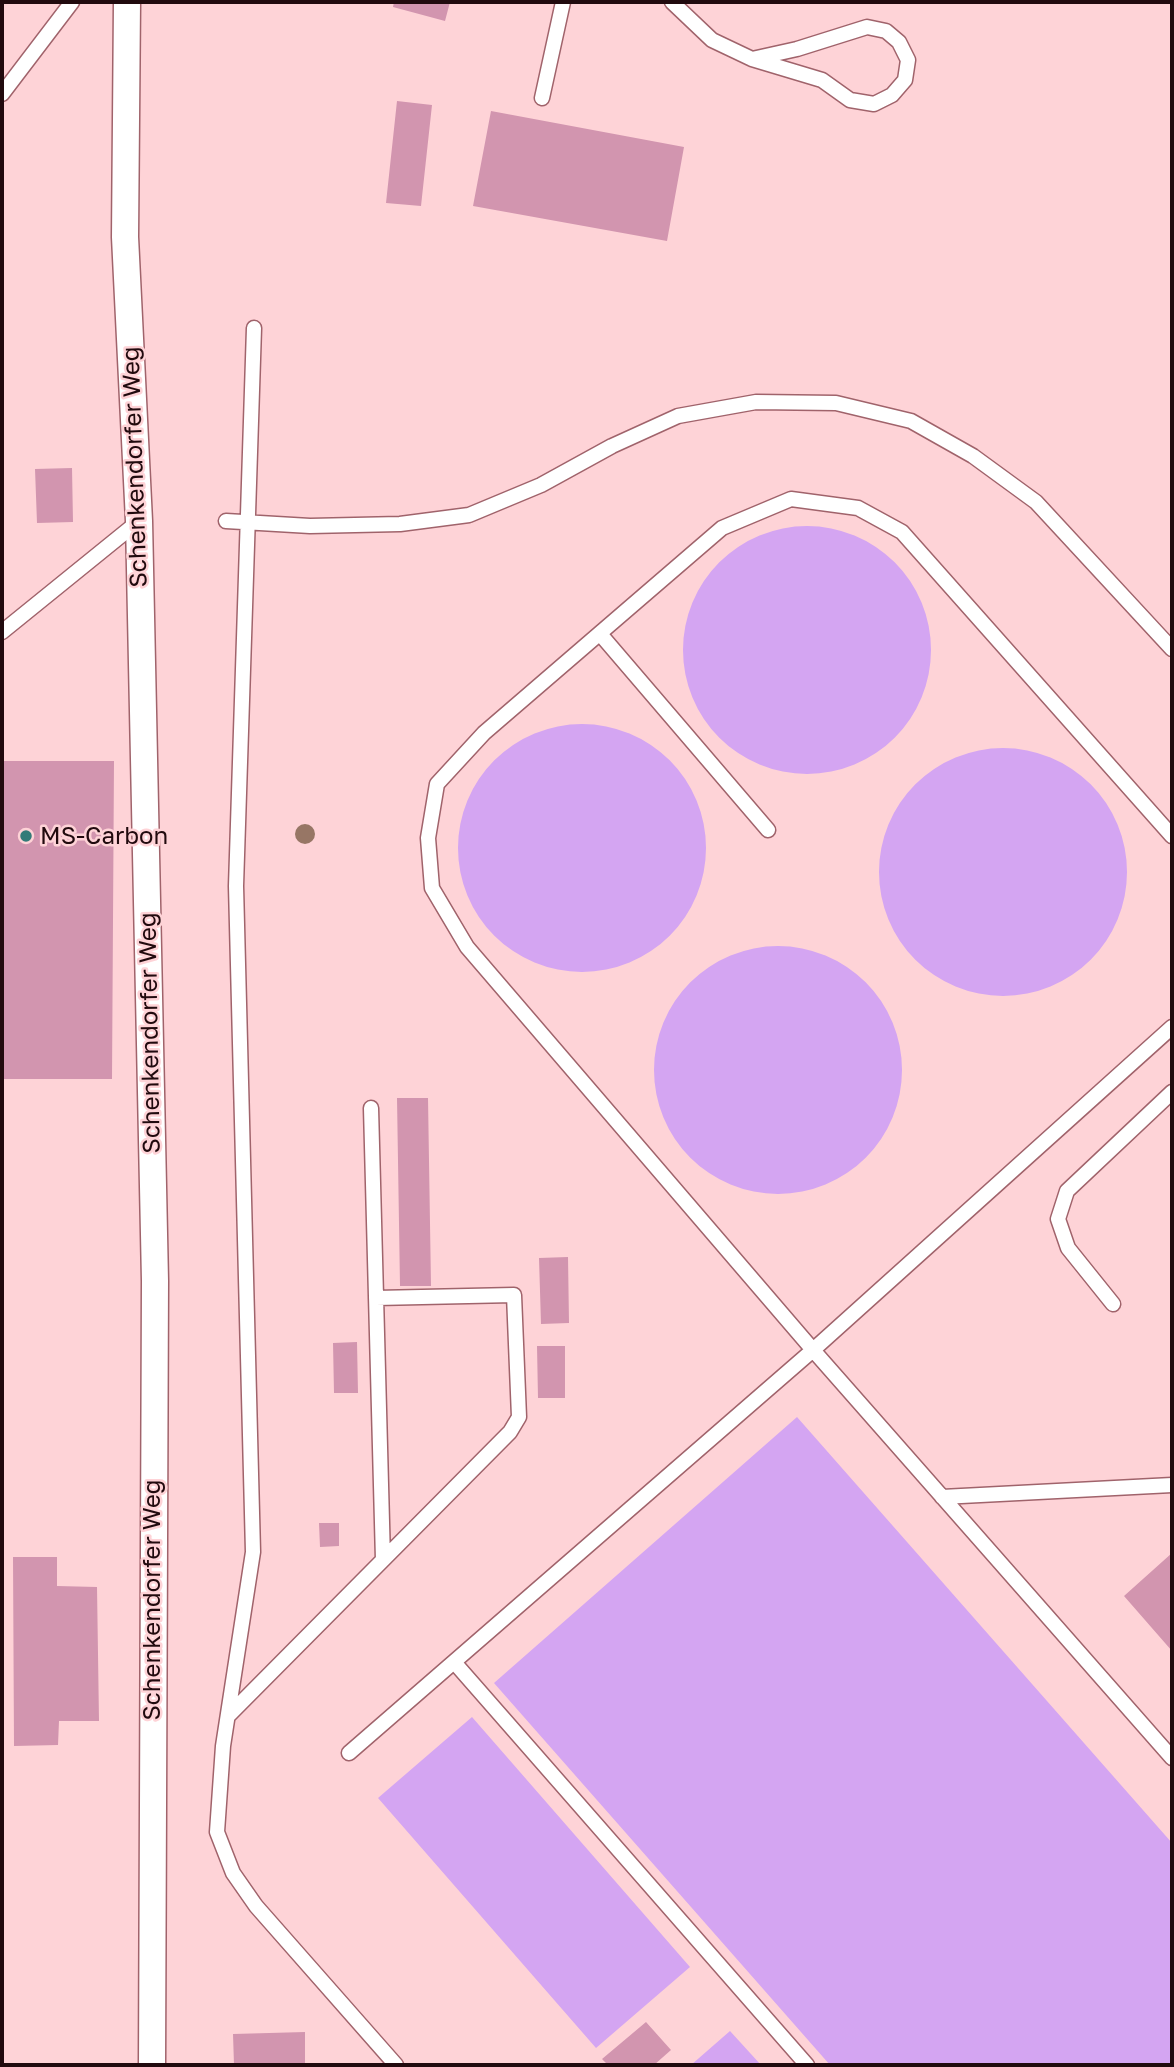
<!DOCTYPE html>
<html>
<head>
<meta charset="utf-8">
<style>
	body { margin:0 }
	#map { position:relative; width:1174px; height:2067px; overflow:hidden; background:#fed3d7; font-family:"Golos Text",sans-serif }
	canvas { display:block }
	.frame { position:absolute; inset:0; border:4px solid #210a0e; pointer-events:none }
</style>
</head>
<body>
<div id="map">
<canvas width="1174" height="2067"></canvas>
<div class="frame"></div>
</div>
<script>
const c = document.querySelector('canvas').getContext('2d');
c.lineJoin = 'round';
function paint(path, color) {
  c.fillStyle = color;
  c.fill(path, 'evenodd');
}
function poly(rows) {
  const path = new Path2D();
  for (const r of rows) {
    if (r.length === 3) {
      path.moveTo(r[0] + r[2], r[1]);
      path.arc(r[0], r[1], r[2], 0, 2 * Math.PI);
      continue;
    }
    path.moveTo(r[0], r[1]);
    for (let i = 2; i < r.length; i += 2) path.lineTo(r[i], r[i + 1]);
  }
  return path;
}
function trace(path, color, width, dash) {
  c.strokeStyle = color;
  c.lineWidth = width;
  c.lineCap = dash ? 'butt' : 'round';
  c.setLineDash(dash || []);
  c.stroke(path);
}
function label(font, color, halo, rows, align = 'center') {
  c.font = font + ' "Golos Text",sans-serif';
  c.lineWidth = 5;
  c.setLineDash([]);
  c.textBaseline = 'middle';
  c.strokeStyle = halo;
  c.fillStyle = color;
  for (const [text, x, y, turn = 0] of rows) {
    c.save();
    c.translate(x, y);
    c.rotate((+turn || 0) * Math.PI / 180);
    c.textAlign = isNaN(turn) ? turn : align;
    if (halo) c.strokeText(text, 0, 0);
    c.fillText(text, 0, 0);
    c.restore();
  }
}
paint(poly([
	[807,650,124],
	[582,848,124],
	[1003,872,124],
	[778,1070,124],
	[797,1417,1172,1843,1172,2065,830,2065,494,1683],
	[472,1717,690,1967,596,2048,378,1798],
	[730,2031,761,2065,691,2065]
]), '#d4a5f2');
paint(poly([
	[394,2,450,2,445,21,393,7],
	[397,101,432,105,421,206,386,203],
	[491,111,684,147,667,241,473,206],
	[72,468,73,522,37,523,35,469],
	[2,761,114,761,112,1079,2,1079],
	[397,1098,428,1098,431,1286,400,1286],
	[568,1257,569,1323,541,1324,539,1258],
	[357,1342,358,1393,334,1393,333,1343],
	[537,1346,565,1346,565,1398,538,1398],
	[319,1523,339,1523,339,1546,320,1547],
	[1172,1553,1172,1651,1124,1596],
	[13,1557,57,1557,57,1586,97,1587,99,1721,59,1721,58,1745,14,1746],
	[646,2022,671,2050,654,2065,608,2065,602,2059],
	[305,2032,305,2065,234,2065,233,2034]
]), '#d295af');
const lane = poly([
	[672,2,712,40,752,59,822,80,850,100,874,104,892,95,905,80,908,60,899,42,886,31,867,27,797,49,752,59],
	[2,94,72,2],
	[542,98,563,2],
	[254,328,236,886,253,1552,223,1746,217,1832,233,1873,256,1906,396,2065],
	[226,521,310,526,400,524,469,515,541,485,612,446,678,416,756,402,836,403,911,421,973,456,1036,502,1172,649],
	[2,632,139,521],
	[601,635,768,830],
	[1172,836,902,532,858,508,791,499,722,528,484,733,437,784,428,838,432,888,467,947,813,1350,1172,1758],
	[371,1108,383,1560],
	[1113,1304,1068,1248,1058,1219,1067,1191,1172,1092],
	[942,1497,1172,1485],
	[454,1662,807,2065],
	[228,1716,510,1432,519,1417,514,1295,376,1298],
	[349,1753,813,1350,1172,1027]
]);
const street = poly([
	[127,2,125,237,139,521,155,1281,152,2065]
]);
trace(lane, '#a0636b', 17);
trace(street, '#a0636b', 29);
trace(lane, '#fff', 14);
trace(street, '#fff', 26);
c.fillStyle = '#977665';
for (const [x, y] of [
	[305,834]
]) {
  c.beginPath();
  c.arc(x, y, 10, 0, 2 * Math.PI);
  c.fill();
}
for (const [x, y, r, color] of [
	[26,836,7,"#327b78"]
]) {
  const dot = new Path2D();
  dot.arc(x, y, r, 0, 2 * Math.PI);
  c.fillStyle = color;
  c.fill(dot);
  trace(dot, '#fed3d7', 2.5);
}
label('24px', '#210a0e', '#fed3d7', [
	["Schenkendorfer Weg",135,467,-92],
	["Schenkendorfer Weg",150,1033,-91],
	["Schenkendorfer Weg",152,1600,-90]
]);
label('24px', '#210a0e', '#fed3d7', [
	["MS-Carbon",40,836]
], 'left');
</script>
</body>
</html>
